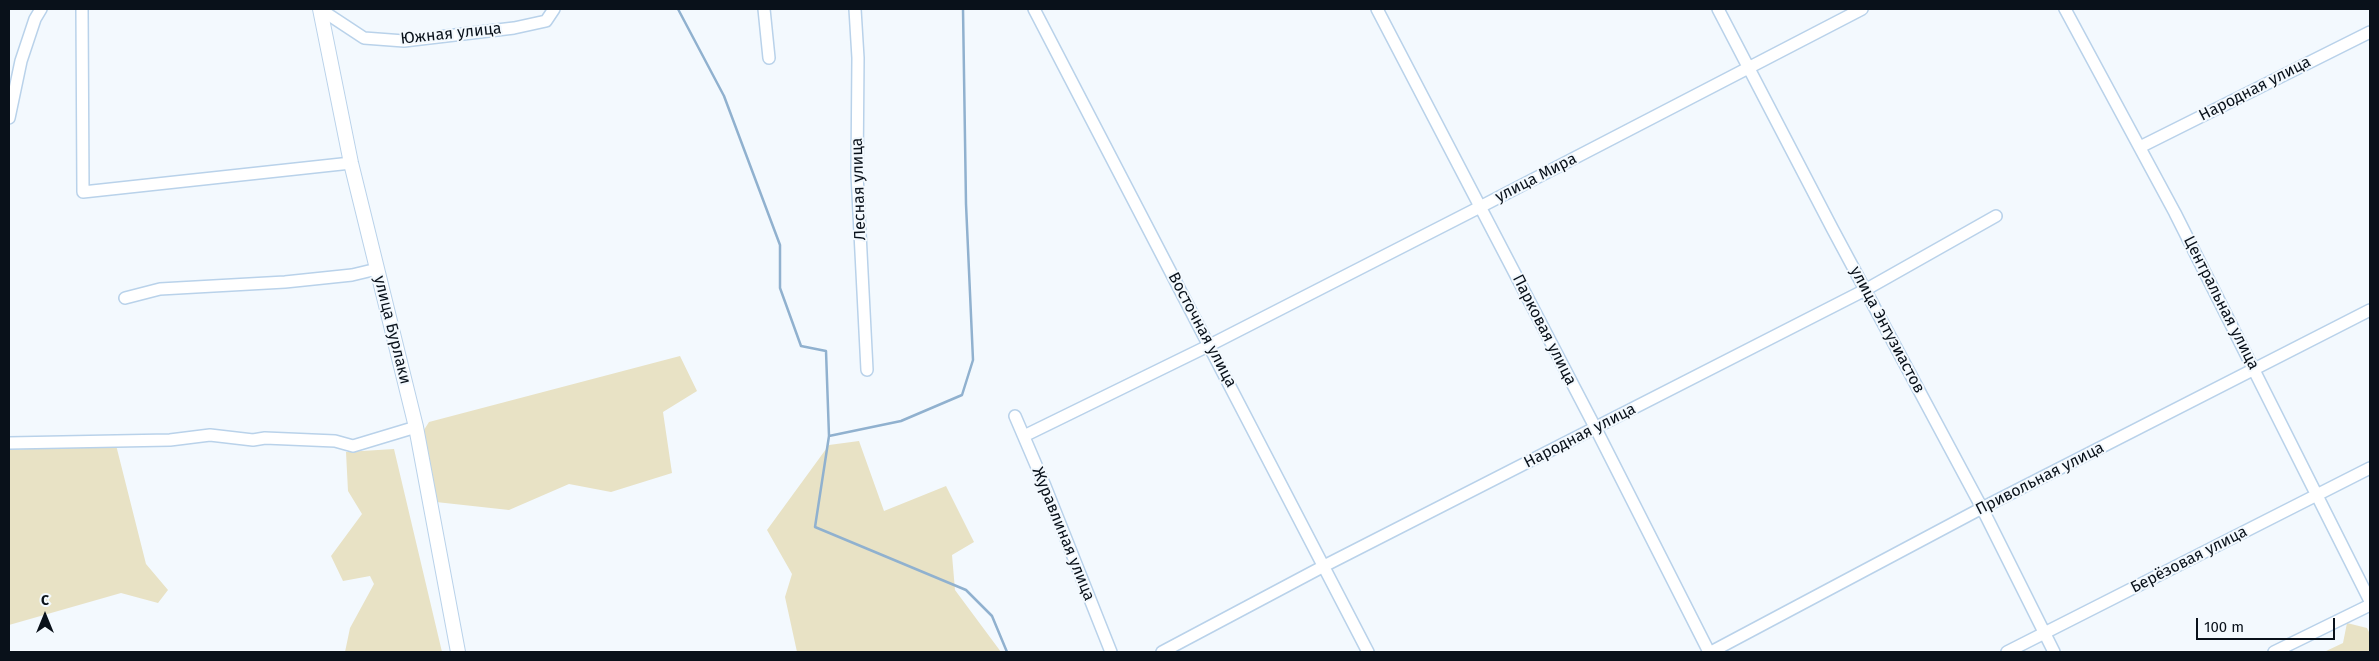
<!DOCTYPE html>
<html>
<head>
<meta charset="utf-8">
<style>
	body { margin:0 }
	#map { position:relative; width:2379px; height:661px; overflow:hidden; background:#f3f9fe; font-family:"Fira Sans",sans-serif }
	canvas { display:block }
	.frame { position:absolute; inset:0; border:10px solid #09111a; pointer-events:none }
	.north { position:absolute; left:20px; top:591px; width:50px; height:50px; -webkit-text-stroke:4px #f3f9fe; paint-order:stroke; rotate:0deg; font-size:14px; font-weight:700; line-height:20px; text-align:center; color:#09111a }
	.north::after { content:''; display:block; margin:auto; width:18px; height:22px; background:#09111a; clip-path:polygon(50% 0,100% 100%,50% 72%,0 100%) }
	.scale { position:absolute; left:2196px; top:618px; width:139px; height:22px; box-sizing:border-box; border:2px solid #09111a; border-top:0; padding-left:6px; font-size:15px; line-height:18px; white-space:nowrap; color:#09111a; -webkit-text-stroke:4px #f3f9fe; paint-order:stroke }
</style>
</head>
<body>
<div id="map">
<canvas width="2379" height="661"></canvas>
<div class="frame"></div>
<div class="north">С</div>
<div class="scale">100 m</div>
</div>
<script>
const c = document.querySelector('canvas').getContext('2d');
c.lineJoin = 'round';
function paint(path, color) {
  c.fillStyle = color;
  c.fill(path, 'evenodd');
}
function poly(rows) {
  const path = new Path2D();
  for (const r of rows) {
    path.moveTo(r[0], r[1]);
    for (let i = 2; i < r.length; i += 2) path.lineTo(r[i], r[i + 1]);
  }
  return path;
}
function trace(path, color, width, dash) {
  c.strokeStyle = color;
  c.lineWidth = width;
  c.lineCap = dash ? 'butt' : 'round';
  c.setLineDash(dash || []);
  c.stroke(path);
}
function label(font, color, halo, rows, align = 'center') {
  c.font = font + ' "Fira Sans",sans-serif';
  c.lineWidth = 4;
  c.setLineDash([]);
  c.textBaseline = 'middle';
  c.strokeStyle = halo;
  c.fillStyle = color;
  for (const [text, x, y, turn = 0] of rows) {
    c.save();
    c.translate(x, y);
    c.rotate((+turn || 0) * Math.PI / 180);
    c.textAlign = isNaN(turn) ? turn : align;
    if (halo) c.strokeText(text, 0, 0);
    c.fillText(text, 0, 0);
    c.restore();
  }
}
paint(poly([
	[680,356,697,391,663,412,672,473,611,492,569,484,509,510,436,502,422,433,429,422],
	[859,441,884,511,946,486,974,542,952,555,955,590,1001,652,797,652,785,597,792,574,767,530,829,445],
	[116,445,146,564,168,590,158,603,121,593,9,625,9,450],
	[394,449,442,652,345,652,350,628,374,584,370,576,343,581,331,556,362,514,348,491,346,452],
	[2347,623,2367,628,2370,634,2370,652,2324,652,2343,643]
]), '#e8e2c5');
trace(poly([
	[678,9,724,96,780,245,780,288,801,346,826,351,829,436,815,527,966,590,992,616,1007,652],
	[829,436,901,421,962,395,973,360,966,204,963,9]
]), '#90b1cf', 2.5);
const minor = poly([
	[82,9,83,192,351,163],
	[320,9,364,38,404,41,514,28,546,21,554,9],
	[764,9,769,58],
	[855,9,858,58,857,174,867,370],
	[1034,9,1368,652],
	[1377,9,1596,429,1709,652],
	[1718,9,1832,228,1982,508,2054,652],
	[2065,9,2175,213,2370,601],
	[9,118,21,61,35,19,41,9],
	[2140,147,2370,32],
	[125,298,160,289,285,282,352,275,377,269],
	[1015,416,1045,486,1111,652],
	[1024,436,1210,345,1480,207,1862,9],
	[9,443,170,440,210,435,253,440,265,438,335,441,353,446,416,427],
	[1162,652,1324,566,1865,290,1996,216],
	[1711,652,1982,508,2370,310],
	[2007,652,2370,468],
	[2274,652,2370,605]
]);
const tertiary = poly([
	[320,9,351,163,416,427,458,652]
]);
trace(minor, '#b9d2ea', 14);
trace(tertiary, '#b9d2ea', 16);
trace(minor, '#fff', 11);
trace(tertiary, '#fff', 14);
label('16px', '#09111a', '#f3f9fe', [
	["Южная улица",451,34,-6],
	["Народная улица",2255,89,-27],
	["улица Мира",1536,178,-27],
	["Лесная улица",859,189,-92],
	["Центральная улица",2221,303,63],
	["улица Бурлаки",392,330,76],
	["Восточная улица",1202,330,62],
	["Парковая улица",1544,330,63],
	["улица Энтузиастов",1887,330,62],
	["Народная улица",1580,436,-27],
	["Привольная улица",2040,479,-27],
	["Журавлиная улица",1063,534,68],
	["Берёзовая улица",2189,560,-27]
]);
</script>
</body>
</html>
